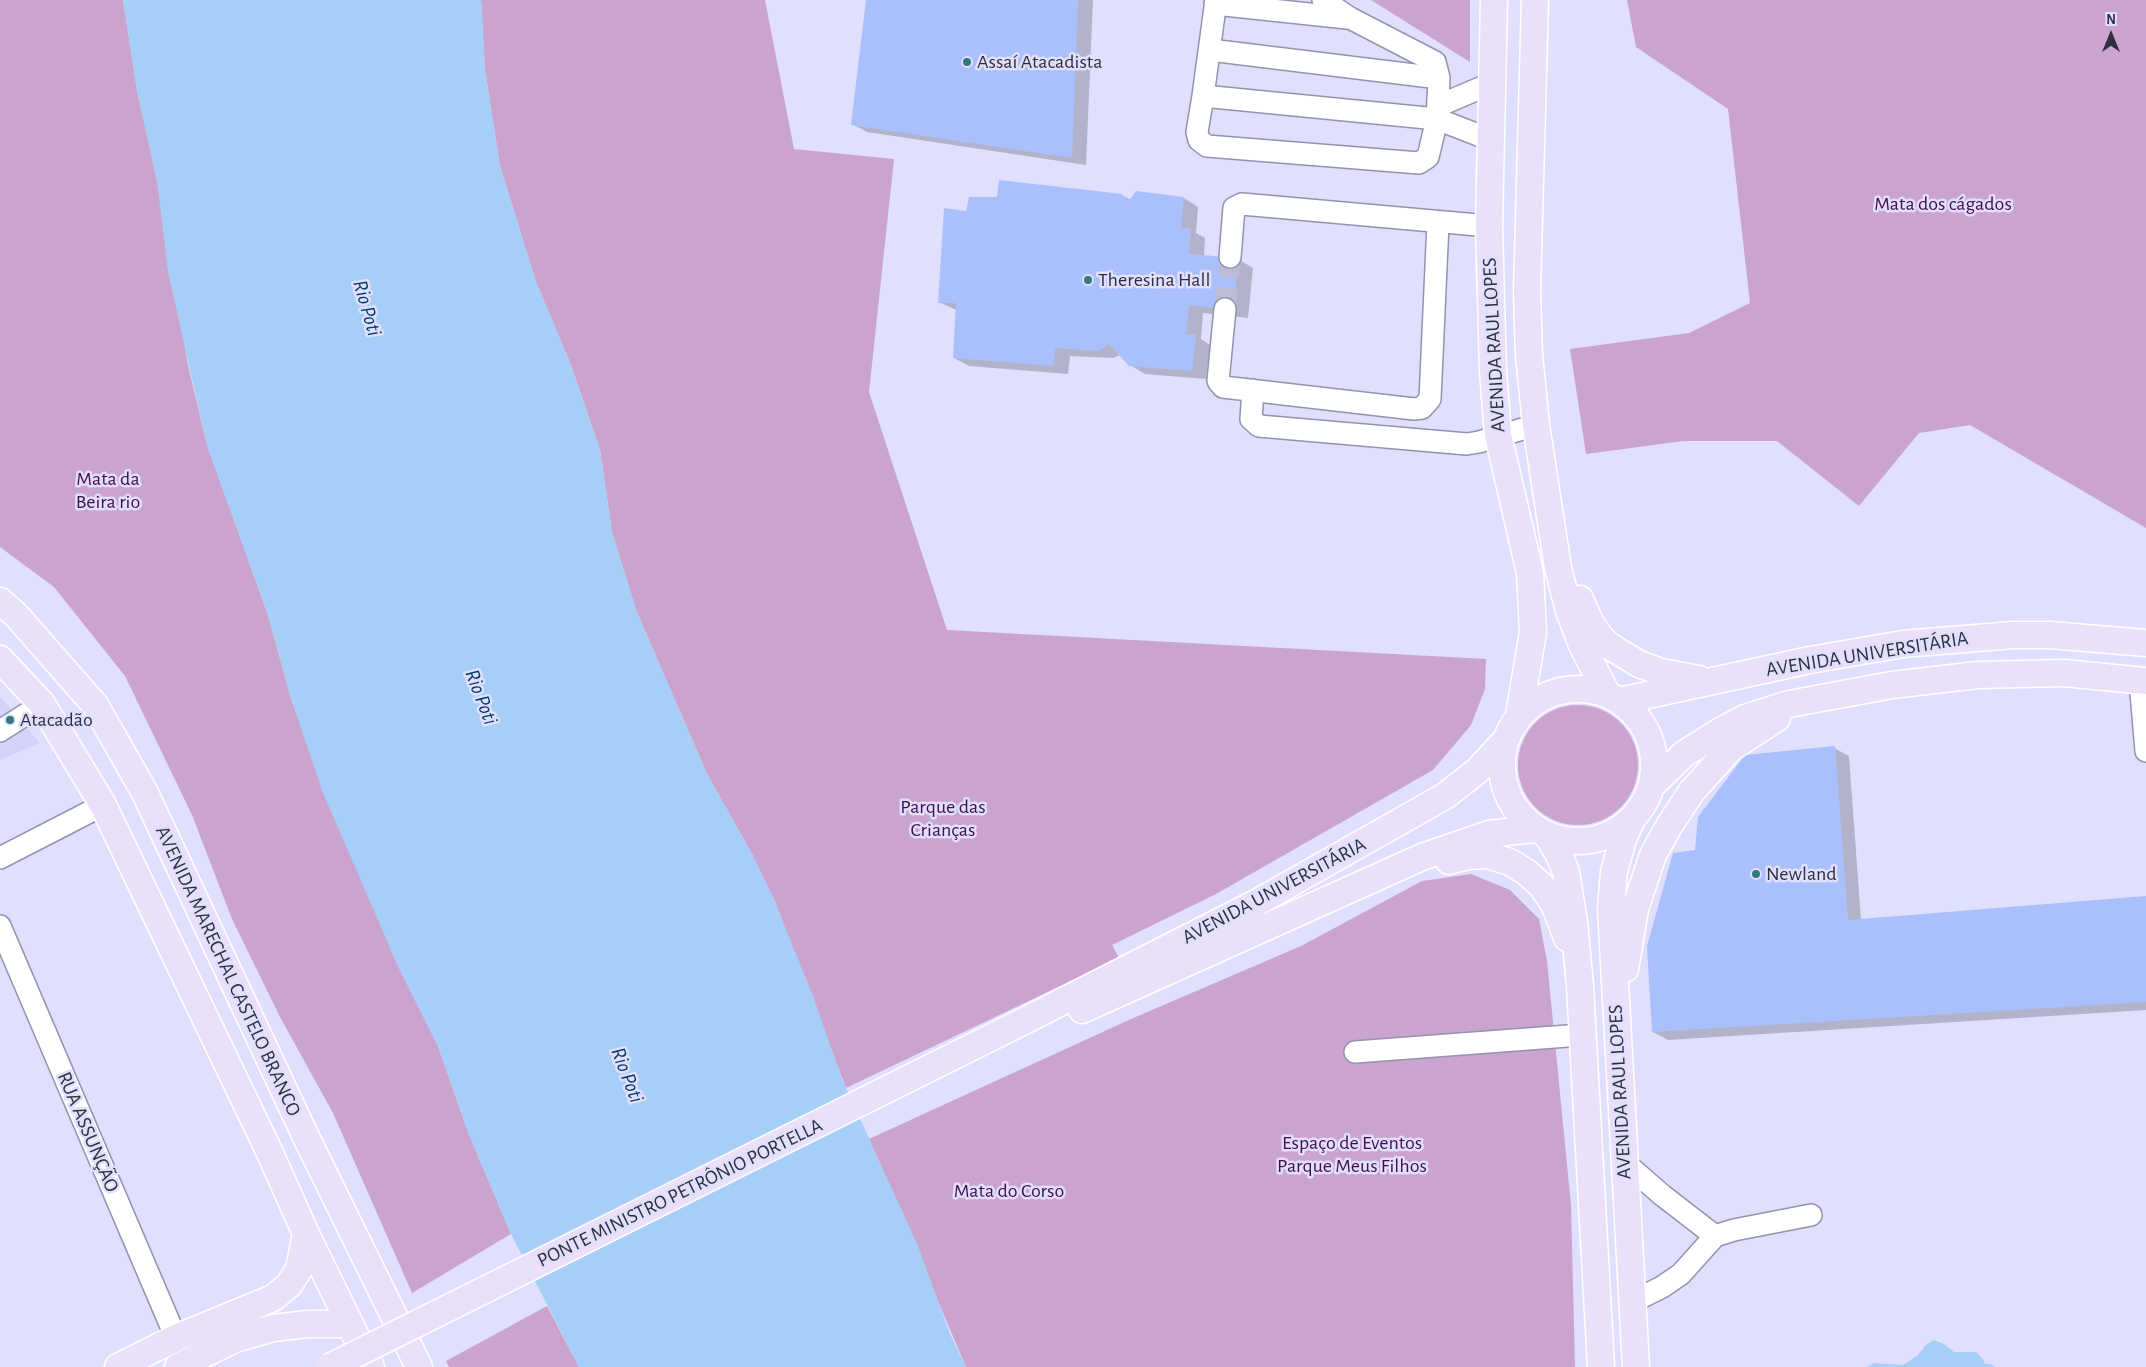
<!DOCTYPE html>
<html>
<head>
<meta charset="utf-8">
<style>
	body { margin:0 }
	#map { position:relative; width:2146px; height:1367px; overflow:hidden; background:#e0dffe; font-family:"Alegreya Sans",sans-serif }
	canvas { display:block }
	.north { position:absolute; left:2086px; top:10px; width:50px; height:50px; -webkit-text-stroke:4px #e0dffe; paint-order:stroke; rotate:0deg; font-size:14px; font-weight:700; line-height:20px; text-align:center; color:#30303c }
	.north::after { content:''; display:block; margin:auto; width:18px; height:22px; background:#30303c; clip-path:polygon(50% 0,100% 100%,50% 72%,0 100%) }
</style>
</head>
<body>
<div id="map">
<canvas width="2146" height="1367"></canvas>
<div class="north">N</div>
</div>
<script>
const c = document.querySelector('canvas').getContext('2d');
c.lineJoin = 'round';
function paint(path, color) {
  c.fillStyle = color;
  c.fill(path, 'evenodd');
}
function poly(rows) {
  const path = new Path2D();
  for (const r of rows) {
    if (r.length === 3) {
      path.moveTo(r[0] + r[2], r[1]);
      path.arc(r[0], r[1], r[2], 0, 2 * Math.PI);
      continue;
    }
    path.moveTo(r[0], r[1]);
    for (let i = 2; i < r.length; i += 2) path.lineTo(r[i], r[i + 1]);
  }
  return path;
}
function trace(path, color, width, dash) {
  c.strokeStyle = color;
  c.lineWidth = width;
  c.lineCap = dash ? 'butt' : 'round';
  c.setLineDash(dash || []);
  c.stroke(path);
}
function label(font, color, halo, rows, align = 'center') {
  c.font = font + ' "Alegreya Sans",sans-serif';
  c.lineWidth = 5;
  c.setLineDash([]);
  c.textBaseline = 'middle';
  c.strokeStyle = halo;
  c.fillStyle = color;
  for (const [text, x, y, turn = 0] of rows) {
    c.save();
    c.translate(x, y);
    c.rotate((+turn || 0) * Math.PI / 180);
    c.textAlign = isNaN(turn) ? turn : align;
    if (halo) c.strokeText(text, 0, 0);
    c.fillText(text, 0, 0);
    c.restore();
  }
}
paint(poly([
	[0,697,40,743,0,760]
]), '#d3d2f8');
paint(poly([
	[0,0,123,0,137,90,157,181,188,365,207,445,268,615,292,702,361,878,397,964,438,1046,468,1132,511,1234,412,1293,333,1113,280,1017,232,919,192,815,125,676,54,587,0,547],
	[481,0,765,0,794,149,894,159,869,392,947,630,1486,659,1485,689,1471,725,1433,770,1216,894,1112,945,1119,958,846,1088,775,902,752,854,707,774,636,610,612,532,600,450,571,365,536,282,500,166,485,70],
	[1371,0,1470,0,1470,62],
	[1627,0,2146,0,2146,528,1970,425,1919,433,1859,506,1777,441,1683,441,1586,454,1570,349,1689,333,1750,303,1728,109,1636,47],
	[1578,765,60],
	[1471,874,1510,890,1539,919,1547,961,1571,1205,1575,1367,966,1367,869,1139,1131,1019,1301,946,1422,881],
	[547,1306,579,1367,449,1367,446,1361]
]), '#caa3ce');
paint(poly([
	[123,0,481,0,485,70,500,166,536,282,571,365,600,450,612,532,636,610,707,774,752,854,775,902,813,996,842,1079,918,1246,950,1334,966,1367,579,1367,511,1234,468,1132,438,1046,397,964,323,793,292,702,268,615,207,445,168,272,157,181,137,90],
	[1934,1340,1944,1344,1954,1352,1976,1352,1983,1359,1985,1364,1991,1364,1995,1367,1867,1367,1874,1363,1903,1365,1917,1356,1926,1345]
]), '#a6cef7');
paint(poly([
	[867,0,1093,0,1086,165,867,132,852,124],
	[1121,195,1131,200,1184,198,1198,207,1196,233,1205,238,1204,257,1238,259,1253,268,1248,318,1203,313,1201,339,1210,345,1206,379,1145,374,1130,365,1120,355,1113,358,1070,356,1068,374,969,366,954,358,956,310,939,302,968,213],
	[1834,748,1849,756,1861,920,2146,897,2146,1010,1668,1040,1653,1032,1696,851]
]), '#0003');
paint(poly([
	[866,0,1078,0,1072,158,851,125],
	[999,180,1122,194,1128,202,1136,191,1184,197,1181,228,1191,228,1189,254,1239,258,1233,310,1189,305,1186,334,1196,335,1192,371,1129,366,1109,344,1098,351,1055,348,1054,366,953,358,956,303,938,303,944,208,966,211,969,197,997,197],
	[1835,746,1848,920,2146,896,2146,1002,1652,1032,1647,946,1673,853,1695,850,1698,817,1745,755]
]), '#a9c0fc');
trace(poly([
	[1225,309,1230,257]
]), '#bdbcd7', 21, [21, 11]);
const minor = poly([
	[1216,0,1203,96,1437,119,1439,78,1435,62,1350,18,1323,0],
	[1215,4,1347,18],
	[1210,50,1439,78],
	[1203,96,1197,132,1199,140,1207,146,1419,163,1428,157,1437,119,1491,140],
	[1438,106,1492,83],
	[1230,257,1234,208,1242,204,1489,226],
	[1225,309,1218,381,1223,387,1414,409,1422,408,1430,399,1438,223],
	[1253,390,1251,419,1259,426,1467,444,1479,442,1536,425],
	[2140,681,2146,751],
	[0,731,42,704],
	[0,858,103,805],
	[0,926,176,1338],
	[1355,1052,1581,1035],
	[1624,1162,1662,1195,1715,1236],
	[1632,1302,1662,1287,1681,1274,1715,1236,1734,1230,1811,1215]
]);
const major = poly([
	[1494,0,1489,226,1493,371,1498,435,1530,573,1533,632,1519,715],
	[1535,0,1527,292,1529,355,1536,425,1558,568,1569,611,1581,643,1607,694],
	[1580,599,1590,622,1602,639,1611,647,1639,664,1661,672,1699,679],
	[0,601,16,615,95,705,145,793,305,1135,419,1367],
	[0,659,42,704,103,805,269,1151,306,1234,371,1367],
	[1578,765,76],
	[1620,701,1810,660,1903,644,2013,635,2050,635,2146,643],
	[1652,785,1684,754,1722,730,1745,718,1789,704,1892,685,1978,675,2064,673,2146,681],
	[1632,819,1623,839,1614,872,1611,908,1636,1367],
	[1547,835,1559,855,1566,872,1574,922,1580,986,1601,1367],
	[1449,861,1468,856,1487,855,1510,862,1526,872,1542,886,1555,906,1567,938],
	[1625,969,1635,909,1653,855,1669,826,1692,791,1731,748,1777,718],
	[1082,1010,1422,857,1489,834,1533,829],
	[1030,1018,1256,903,1445,796,1477,771,1504,742],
	[118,1367,176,1338,273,1298,289,1285,299,1269,306,1234],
	[178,1367,235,1339,273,1328,308,1324,350,1324]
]);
trace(minor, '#9392af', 24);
trace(major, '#fff', 29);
trace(minor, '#fff', 21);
trace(major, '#ebe0fa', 26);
const majorBridge = poly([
	[330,1367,1030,1018]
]);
trace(majorBridge, '#fff', 29, []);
trace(majorBridge, '#ebe0fa', 26);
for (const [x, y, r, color] of [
	[967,62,5,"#317a7a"],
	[1088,280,5,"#317a7a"],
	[10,720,5,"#317a7a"],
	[1756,874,5,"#317a7a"]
]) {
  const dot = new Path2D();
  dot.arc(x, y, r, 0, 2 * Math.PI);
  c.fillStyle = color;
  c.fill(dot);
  trace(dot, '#e0dffe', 2);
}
label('20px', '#30303c', '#e0dffe', [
	["Assaí Atacadista",977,62],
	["Theresina Hall",1098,280],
	["Atacadão",20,720],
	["Newland",1766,874]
], 'left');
label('20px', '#460c4d', '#e0dffe', [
	["Mata dos cágados",1943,204],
	["Mata da",108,479],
	["Beira rio",108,502],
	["Parque das",943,807],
	["Crianças",943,830],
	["Espaço de Eventos",1352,1143],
	["Parque Meus Filhos",1352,1166],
	["Mata do Corso",1009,1191]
]);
label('20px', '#30303c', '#e0dffe', [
	["AVENIDA RAUL LOPES",1494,345,-93],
	["AVENIDA UNIVERSITÁRIA",1867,654,-9],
	["AVENIDA UNIVERSITÁRIA",1274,891,-28],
	["AVENIDA MARECHAL CASTELO BRANCO",228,971,65],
	["AVENIDA RAUL LOPES",1620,1092,-93],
	["RUA ASSUNÇÃO",88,1132,67],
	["PONTE MINISTRO PETRÔNIO PORTELLA",680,1193,-26]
]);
label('italic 21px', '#023b68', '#e0dffe', [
	["Rio Poti",367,308,74],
	["Rio Poti",481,697,69],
	["Rio Poti",627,1075,69]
]);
</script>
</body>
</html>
